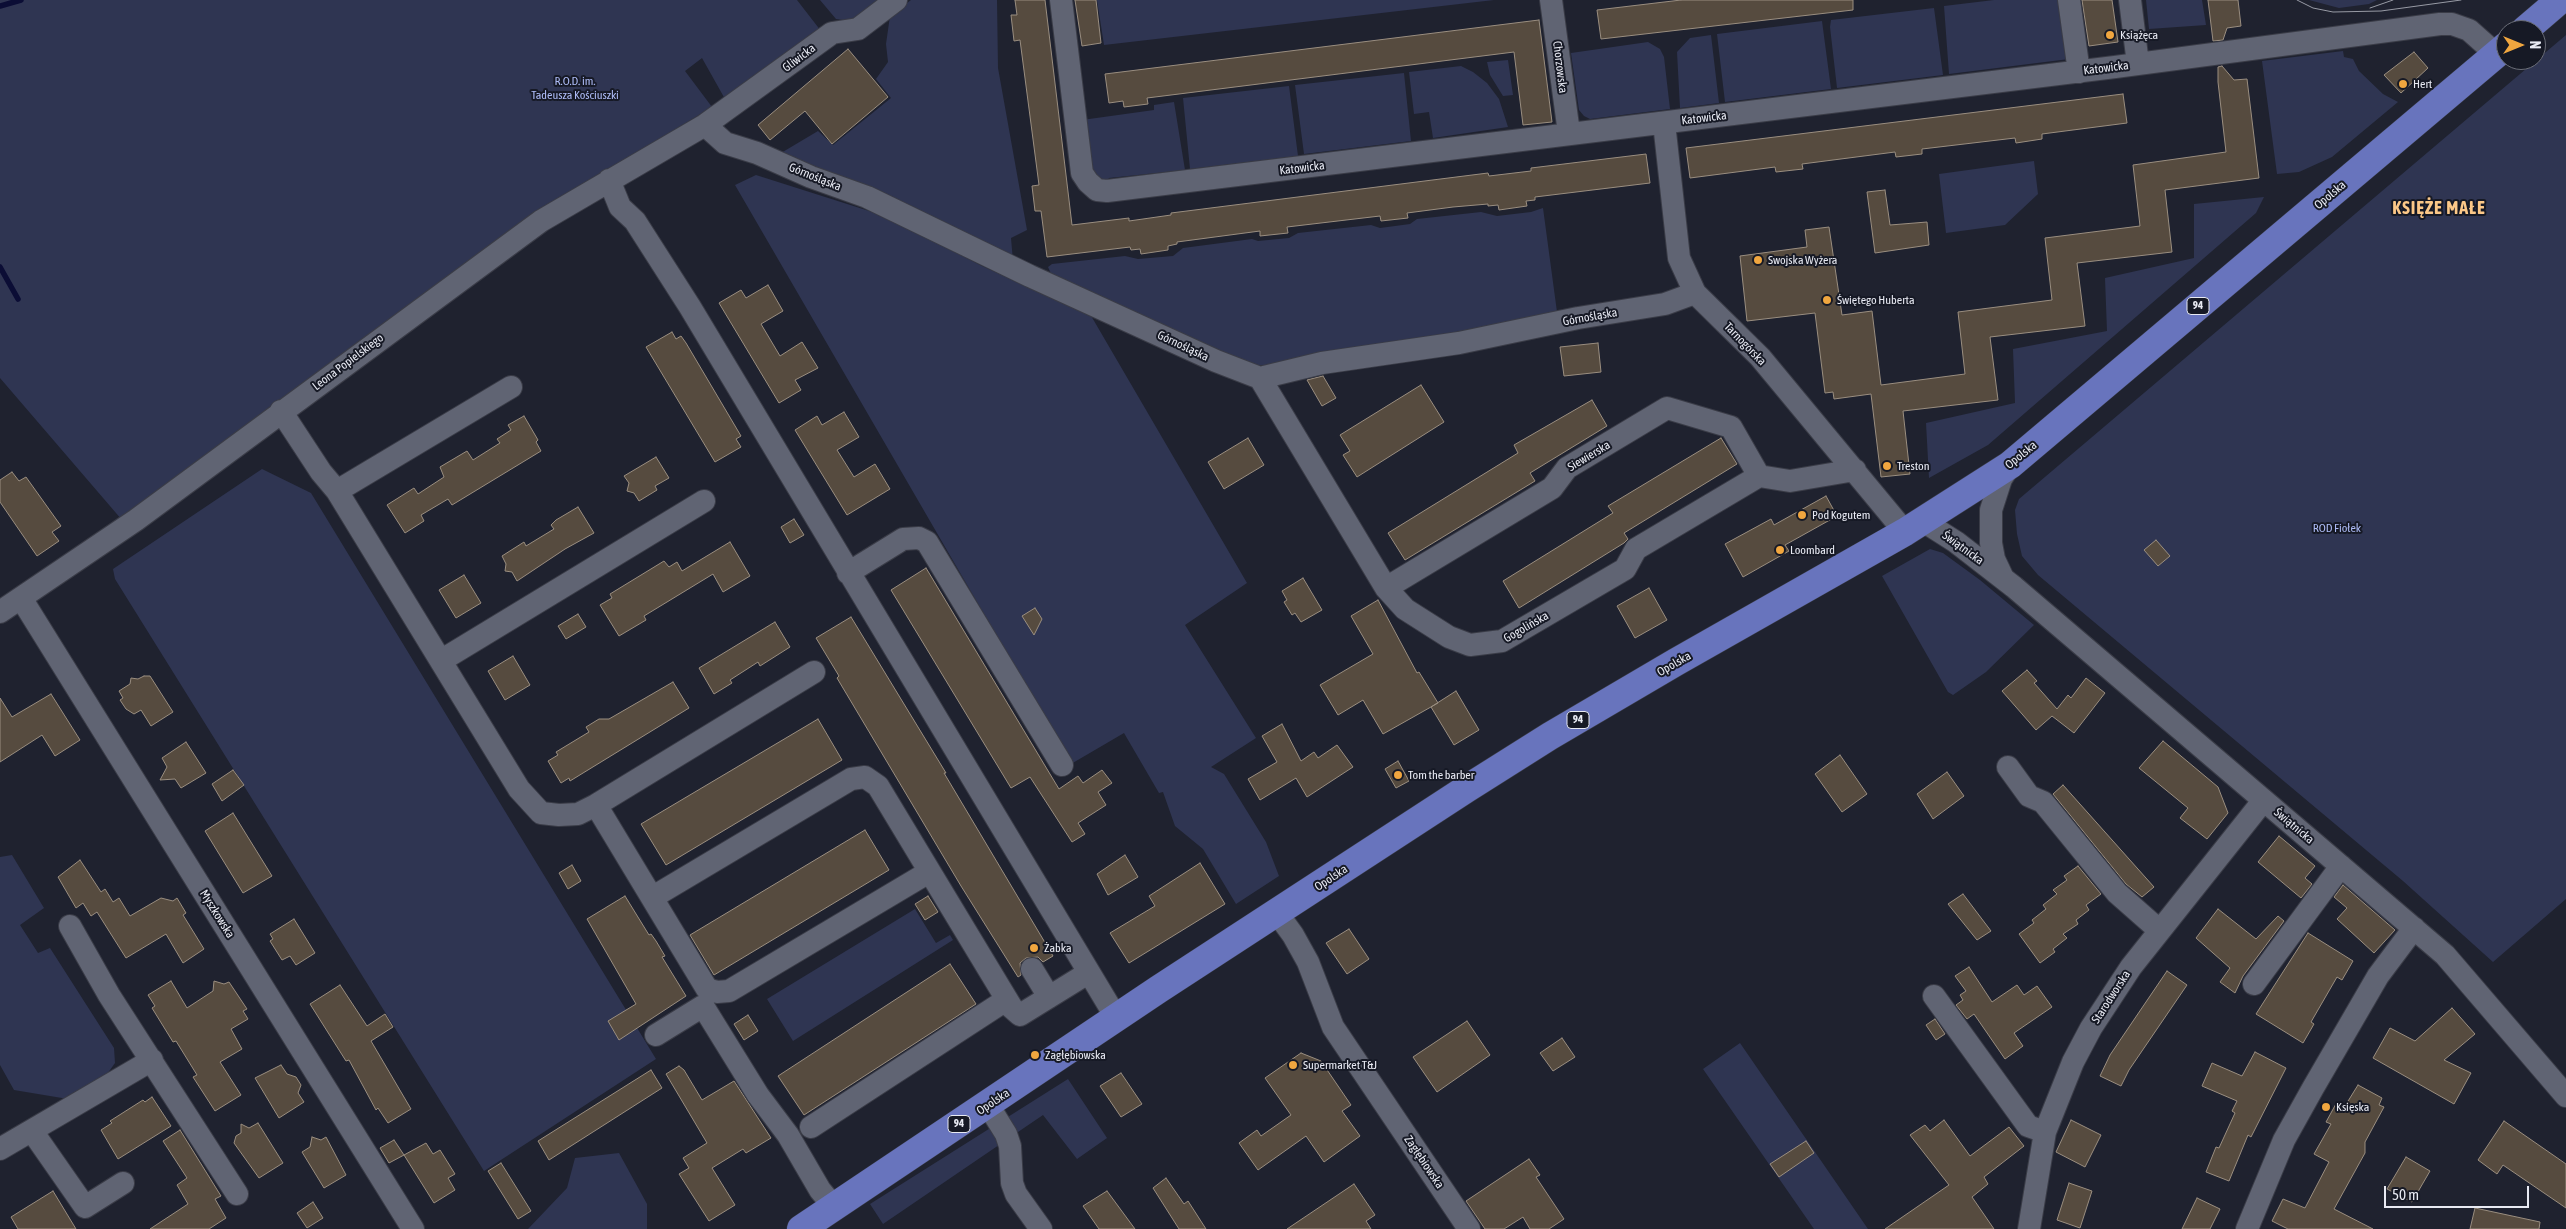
<!DOCTYPE html>
<html>
<head>
<meta charset="utf-8">
<style>
	body { margin:0 }
	#map { position:relative; width:2566px; height:1229px; overflow:hidden; background:#1f222f; font-family:"Asap Condensed",sans-serif }
	canvas { display:block }
	.north { position:absolute; left:2496px; top:20px; width:50px; height:50px; box-sizing:border-box; background:#161925; border:1px solid #6a6d77; border-radius:50%; rotate:90deg; font-size:14px; font-weight:700; line-height:20px; text-align:center; color:#e8eaf3 }
	.north::after { content:''; display:block; margin:auto; width:18px; height:22px; background:#f0a63f; clip-path:polygon(50% 0,100% 100%,50% 72%,0 100%) }
	.scale { position:absolute; left:2384px; top:1186px; width:145px; height:22px; box-sizing:border-box; border:2px solid #e8eaf3; border-top:0; padding-left:6px; font-size:15px; line-height:18px; white-space:nowrap; color:#e8eaf3; -webkit-text-stroke:4px #161925; paint-order:stroke }
</style>
</head>
<body>
<div id="map">
<canvas width="2566" height="1229"></canvas>
<div class="north">N</div>
<div class="scale">50 m</div>
</div>
<script>
const c = document.querySelector('canvas').getContext('2d');
c.lineJoin = 'round';
function paint(path, color) {
  c.fillStyle = color;
  c.fill(path, 'evenodd');
}
function poly(rows) {
  const path = new Path2D();
  for (const r of rows) {
    path.moveTo(r[0], r[1]);
    for (let i = 2; i < r.length; i += 2) path.lineTo(r[i], r[i + 1]);
  }
  return path;
}
function trace(path, color, width, dash) {
  c.strokeStyle = color;
  c.lineWidth = width;
  c.lineCap = dash ? 'butt' : 'round';
  c.setLineDash(dash || []);
  c.stroke(path);
}
function label(font, color, halo, rows, align = 'center') {
  c.font = font + ' "Asap Condensed",sans-serif';
  c.lineWidth = 4;
  c.setLineDash([]);
  c.textBaseline = 'middle';
  c.strokeStyle = halo;
  c.fillStyle = color;
  for (const [text, x, y, turn = 0] of rows) {
    c.save();
    c.translate(x, y);
    c.rotate((+turn || 0) * Math.PI / 180);
    c.textAlign = isNaN(turn) ? turn : align;
    if (halo) c.strokeText(text, 0, 0);
    c.fillText(text, 0, 0);
    c.restore();
  }
}
paint(poly([
	[0,0,797,0,821,31,725,99,702,58,685,71,712,107,554,204,122,520,0,378],
	[820,0,878,0,850,21,836,19],
	[911,0,997,0,998,68,1027,230,1011,238,1013,261,781,153,818,131,833,145,891,98,876,79,888,62,886,44,890,16],
	[1097,0,1494,0,1104,45],
	[1994,0,2061,0,2069,59,1949,74,1944,6],
	[2146,0,2202,0,2206,25,2149,29],
	[2309,0,2377,0,2369,4,2339,8],
	[1934,8,1943,75,1837,88,1830,27,1831,20],
	[1822,21,1831,89,1725,102,1717,34],
	[1711,35,1719,103,1680,108,1677,52,1690,38],
	[2566,35,2566,899,2493,962,2403,881,2038,575,2022,556,2017,534,2015,510,2019,499],
	[1648,42,1660,49,1664,57,1670,109,1590,119,1584,116,1579,110,1571,53],
	[2343,51,2344,57,2353,59,2359,71,2383,94,2398,102,2332,157,2299,172,2277,174,2262,61],
	[1508,60,1513,95,1503,96,1490,75,1487,62],
	[1461,66,1473,72,1487,83,1499,99,1508,127,1433,138,1429,112,1414,114,1409,72],
	[1404,73,1411,141,1304,154,1295,85],
	[1289,86,1298,156,1190,169,1183,98],
	[1174,102,1185,170,1109,178,1106,182,1091,172,1082,120,1154,110,1154,105],
	[2034,161,2038,194,2005,225,1946,233,1939,174],
	[756,175,888,217,982,266,1090,314,1247,583,1185,625,1256,738,1211,767,1224,774,1266,842,1279,876,1236,904,1203,849,1175,826,1163,792,1159,793,1124,733,1071,764,735,185],
	[2264,197,2256,213,1988,445,1929,478,1926,423,2015,403,2013,349,2107,331,2105,278,2194,258,2194,204],
	[1543,208,1557,312,1523,323,1278,365,1254,365,1245,362,1052,276,1048,267,1052,264,1125,256,1138,259,1173,256,1183,248,1252,239,1258,241,1289,238,1298,233,1371,225,1380,228,1410,224,1417,219,1481,212,1497,216,1531,212],
	[262,469,311,493,656,1059,484,1171,115,579,113,569],
	[1930,549,1943,553,1980,580,2034,625,1986,672,1953,695,1948,692,1882,576],
	[12,855,44,908,20,925,38,953,50,948,114,1048,115,1063,105,1077,68,1099,14,1090,0,1065,0,857],
	[915,909,936,943,950,935,953,940,793,1041,767,999],
	[1740,1043,1868,1229,1814,1229,1703,1069],
	[1068,1079,1107,1138,1077,1159,1043,1115,883,1224,870,1204],
	[619,1153,647,1204,647,1229,528,1229,567,1188,575,1158]
]), '#2f3552');
trace(poly([
	[0,6,21,0],
	[0,267,18,299]
]), '#0b0d35', 5.5);
const building = poly([
	[1015,0,1045,0,1072,225,1129,218,1129,221,1171,215,1171,213,1488,173,1489,176,1531,171,1531,168,1646,154,1650,183,1535,197,1535,200,1526,201,1527,206,1499,210,1498,205,1488,206,1488,204,1453,207,1407,213,1408,218,1381,221,1380,216,1287,227,1288,233,1260,236,1260,231,1177,242,1177,244,1168,246,1168,250,1141,254,1140,249,1131,250,1130,247,1047,257,1041,211,1035,211,1032,186,1039,185,1020,40,1014,41,1011,15,1017,15,1015,0],
	[1075,0,1096,0,1101,43,1082,46,1075,0],
	[1681,0,1853,0,1853,10,1601,39,1597,10,1681,0],
	[2082,0,2112,0,2118,42,2089,46,2082,0],
	[2208,0,2238,0,2241,26,2227,28,2223,40,2213,41,2208,0],
	[1539,20,1552,122,1523,125,1514,52,1147,98,1148,104,1124,107,1123,101,1109,103,1105,74,1539,20],
	[848,49,888,97,832,144,805,111,770,140,758,125,848,49],
	[2414,52,2428,68,2401,93,2384,75,2414,52],
	[2222,66,2234,80,2247,79,2259,178,2165,190,2172,252,2077,263,2085,326,1990,337,1998,400,1903,411,1910,474,1881,477,1871,394,1834,399,1833,392,1825,393,1815,313,1747,321,1740,256,1807,247,1805,230,1829,227,1842,315,1872,311,1881,385,1965,374,1958,312,2052,300,2045,238,2140,226,2133,165,2226,152,2218,82,2218,67,2222,66],
	[2123,94,2127,123,2042,134,2042,139,2016,143,2015,138,1922,149,1922,154,1896,157,1895,152,1802,164,1803,169,1776,172,1775,167,1690,178,1686,148,2123,94],
	[1885,190,1890,225,1927,222,1929,245,1875,253,1867,192,1885,190],
	[768,285,783,311,761,324,780,356,802,342,818,368,795,380,801,390,779,403,719,303,741,290,746,298,768,285],
	[672,332,676,339,681,336,686,343,741,436,736,439,741,447,715,462,646,347,672,332],
	[1598,343,1601,372,1564,376,1560,347,1598,343],
	[1323,376,1336,398,1322,406,1307,380,1323,376],
	[1421,385,1444,422,1357,477,1343,455,1350,451,1340,435,1421,385],
	[1592,400,1607,426,1530,473,1535,481,1405,560,1388,533,1518,453,1514,445,1592,400],
	[844,412,859,437,837,450,854,477,875,464,890,489,847,515,795,430,817,416,822,425,844,412],
	[524,416,538,440,536,442,541,451,452,505,448,499,421,515,424,521,405,533,387,505,414,488,418,494,444,477,440,467,467,451,473,460,500,443,497,439,511,430,508,425,524,416],
	[1248,438,1264,465,1224,489,1208,462,1248,438],
	[1721,438,1737,464,1624,533,1628,539,1624,543,1519,608,1503,581,1613,513,1608,506,1721,438],
	[656,457,669,478,655,486,657,490,639,501,634,493,627,491,629,483,624,476,656,457],
	[12,472,19,481,26,477,61,526,52,532,59,541,37,556,0,502,0,480,12,472],
	[1826,496,1837,516,1785,545,1789,551,1743,577,1725,544,1771,519,1774,525,1826,496],
	[578,507,594,533,565,549,517,581,512,572,505,571,506,564,502,556,524,542,526,546,554,529,551,525,556,520,578,507],
	[794,519,804,535,790,543,781,527,794,519],
	[2156,540,2170,556,2158,566,2144,550,2156,540],
	[730,542,750,576,723,592,713,574,644,616,646,620,619,636,600,605,612,598,610,594,664,561,669,567,677,562,682,571,730,542],
	[926,568,1059,789,1078,776,1083,783,1102,770,1112,783,1098,792,1106,805,1078,823,1085,834,1072,842,1030,777,1011,788,891,590,926,568],
	[464,575,481,603,456,618,439,590,464,575],
	[1303,578,1322,610,1301,622,1295,613,1292,615,1284,602,1287,600,1282,591,1303,578],
	[1649,588,1667,620,1635,638,1617,606,1649,588],
	[1378,600,1417,673,1419,672,1438,703,1383,734,1363,700,1338,715,1320,685,1373,654,1351,616,1378,600],
	[1035,608,1042,619,1034,635,1022,616,1035,608],
	[578,614,586,627,566,639,558,626,578,614],
	[851,617,946,773,944,773,1053,956,1043,962,1038,957,1026,958,1020,963,1021,975,1018,977,961,886,837,678,839,676,816,638,851,617],
	[775,622,790,647,760,666,758,662,730,680,732,683,714,694,699,668,775,622],
	[513,656,530,685,505,700,488,671,513,656],
	[2027,670,2037,681,2034,683,2057,709,2068,695,2071,698,2086,678,2105,693,2074,733,2052,716,2036,730,2002,691,2027,670],
	[144,676,150,676,173,712,151,726,141,710,134,714,126,709,120,700,123,698,119,691,130,684,131,678,138,679,144,676],
	[673,682,689,708,570,781,569,778,561,783,548,761,558,755,556,752,589,732,586,727,599,719,609,719,673,682],
	[1456,691,1479,730,1454,745,1431,707,1456,691],
	[51,694,80,740,55,756,42,735,0,762,0,698,12,717,51,694],
	[818,719,842,760,666,865,641,824,818,719],
	[1282,724,1301,761,1314,752,1318,758,1337,745,1353,767,1307,797,1296,778,1260,800,1248,779,1277,762,1262,736,1282,724],
	[2163,741,2218,787,2228,813,2207,839,2180,818,2188,808,2139,768,2163,741],
	[186,742,206,773,181,788,175,779,160,780,167,767,162,758,186,742],
	[1840,755,1867,794,1842,812,1815,774,1840,755],
	[1398,761,1409,781,1396,788,1385,769,1398,761],
	[233,770,244,785,222,801,212,784,233,770],
	[1947,772,1964,796,1933,819,1917,794,1947,772],
	[2063,785,2154,887,2142,897,2126,884,2053,794,2063,785],
	[233,813,272,876,243,893,205,831,233,813],
	[865,830,889,870,714,975,690,935,865,830],
	[2279,836,2315,866,2305,878,2312,884,2301,898,2258,862,2279,836],
	[1125,855,1138,877,1108,895,1097,874,1125,855],
	[80,860,101,892,105,889,113,902,119,898,130,916,161,898,173,901,177,898,186,913,183,915,204,949,183,963,166,934,126,958,97,912,91,916,83,903,76,908,58,877,80,860],
	[1200,863,1225,904,1129,963,1110,933,1155,906,1149,896,1200,863],
	[572,865,581,881,568,889,559,873,572,865],
	[2078,866,2101,894,2086,905,2089,910,2076,920,2078,924,2063,934,2067,938,2053,949,2055,952,2040,963,2019,934,2034,923,2032,920,2046,909,2043,905,2057,894,2053,890,2067,880,2064,876,2078,866],
	[2343,885,2395,930,2374,953,2337,919,2347,908,2334,897,2343,885],
	[1963,894,1991,931,1977,940,1948,904,1963,894],
	[625,896,649,935,651,934,656,941,665,956,662,957,686,996,619,1040,608,1021,636,1004,587,919,625,896],
	[928,896,938,912,925,920,915,904,928,896],
	[2218,909,2256,939,2278,916,2284,921,2243,976,2235,993,2220,982,2230,968,2196,938,2218,909],
	[294,919,315,953,296,965,290,956,282,960,270,941,273,939,270,934,294,919],
	[1349,929,1369,959,1347,974,1326,943,1349,929],
	[2308,933,2353,961,2342,980,2337,977,2311,1022,2314,1024,2303,1043,2256,1014,2308,933],
	[950,964,976,1004,804,1115,778,1076,950,964],
	[1969,967,1992,1002,2017,985,2024,995,2037,986,2052,1007,2014,1033,2023,1046,2005,1059,1974,1014,1967,1019,1956,1005,1963,1000,1960,995,1966,991,1955,976,1969,967],
	[2167,971,2187,985,2129,1070,2121,1086,2100,1076,2110,1055,2167,971],
	[171,981,187,1008,213,991,214,981,224,984,229,982,247,1009,243,1011,248,1019,231,1029,242,1049,220,1062,241,1095,215,1111,193,1077,197,1075,176,1041,173,1042,152,1008,155,1006,148,995,171,981],
	[340,985,367,1026,385,1014,393,1027,371,1041,411,1109,388,1123,378,1108,376,1110,349,1060,346,1061,310,1004,340,985],
	[2452,1008,2475,1034,2444,1060,2471,1073,2454,1104,2373,1058,2390,1028,2415,1041,2452,1008],
	[748,1015,758,1031,744,1040,734,1024,748,1015],
	[1935,1019,1945,1034,1936,1040,1926,1025,1935,1019],
	[1467,1021,1490,1055,1437,1092,1413,1057,1467,1021],
	[1562,1038,1575,1057,1553,1071,1540,1053,1562,1038],
	[2255,1052,2286,1068,2251,1137,2248,1135,2229,1181,2206,1172,2216,1147,2219,1148,2235,1113,2232,1111,2237,1101,2202,1086,2212,1063,2242,1076,2255,1052],
	[1301,1053,1321,1061,1351,1105,1342,1111,1360,1136,1324,1162,1306,1136,1258,1170,1239,1143,1257,1130,1261,1136,1291,1115,1265,1078,1301,1053],
	[281,1065,287,1074,296,1077,301,1085,298,1093,304,1102,279,1118,255,1078,281,1065],
	[679,1066,684,1070,702,1100,734,1081,771,1138,746,1153,743,1149,712,1168,735,1205,709,1221,679,1174,689,1168,683,1158,707,1143,666,1074,679,1066],
	[651,1070,662,1088,549,1160,538,1141,651,1070],
	[1121,1073,1142,1104,1121,1117,1100,1086,1121,1073],
	[2358,1085,2382,1098,2379,1105,2384,1107,2365,1142,2365,1153,2334,1209,2373,1229,2288,1229,2272,1221,2283,1199,2305,1208,2329,1162,2314,1154,2331,1124,2326,1122,2337,1102,2345,1106,2358,1085],
	[152,1097,171,1126,118,1159,101,1130,112,1123,110,1121,143,1100,145,1102,152,1097],
	[1944,1120,1970,1156,2009,1127,2024,1146,1984,1177,1988,1184,1972,1197,1994,1229,1885,1229,1949,1185,1910,1135,1925,1125,1930,1131,1944,1120],
	[2071,1120,2101,1135,2085,1167,2056,1152,2071,1120],
	[2504,1121,2566,1164,2566,1208,2503,1165,2497,1174,2478,1160,2504,1121],
	[258,1123,283,1163,259,1178,234,1143,236,1136,241,1133,241,1124,249,1128,258,1123],
	[180,1130,221,1196,215,1199,226,1218,209,1229,150,1229,188,1204,177,1185,187,1178,163,1141,180,1130],
	[312,1137,321,1140,326,1137,346,1175,324,1188,302,1152,310,1147,312,1137],
	[394,1140,404,1155,426,1143,433,1154,440,1150,455,1174,448,1178,455,1190,434,1203,404,1155,389,1163,380,1148,394,1140],
	[1806,1141,1814,1153,1779,1177,1770,1164,1806,1141],
	[2406,1157,2430,1171,2412,1202,2387,1189,2406,1157],
	[1529,1159,1540,1175,1536,1177,1564,1219,1549,1229,1530,1229,1523,1217,1504,1229,1485,1229,1466,1201,1529,1159],
	[501,1163,531,1211,518,1219,488,1171,501,1163],
	[1166,1178,1184,1204,1188,1201,1206,1229,1179,1229,1153,1188,1166,1178],
	[2069,1183,2092,1191,2080,1228,2057,1220,2069,1183],
	[1354,1184,1375,1215,1366,1221,1371,1229,1287,1229,1354,1184],
	[53,1191,76,1229,18,1229,11,1217,53,1191],
	[1107,1191,1135,1229,1099,1229,1083,1206,1107,1191],
	[2197,1198,2220,1209,2210,1229,2182,1229,2197,1198],
	[313,1202,323,1218,307,1228,297,1213,313,1202],
	[2475,1208,2540,1222,2539,1229,2470,1229,2475,1208]
]);
paint(building, '#564b3f');
trace(building, '#9a8e80', 1);
const minor = poly([
	[1061,0,1082,173,1088,182,1097,190,1107,191,2115,67,2440,24,2452,24,2469,30,2496,54],
	[1551,0,1569,133],
	[2069,0,2079,72],
	[2130,0,2138,64],
	[1664,123,1679,258,1695,293,1760,357,1905,532],
	[705,125,725,143,757,153,811,177,867,197,1030,276,1216,361,1260,378,1322,363,1459,343,1578,318,1665,304,1695,293],
	[609,180,620,207,635,221,690,307,1117,1019],
	[1260,378,1386,588,1405,609,1449,637,1470,645,1502,641,1625,569,1636,549,1759,476,1790,481,1855,470],
	[281,411,321,472,337,491,519,789,541,813,559,815,578,814,596,805,814,672],
	[337,491,511,387],
	[1923,521,1956,542,2014,587,2445,955,2566,1096],
	[848,573,903,539,919,538,927,542,1062,765],
	[2002,576,1994,559,1991,543,1991,510,2001,479,2010,465],
	[1386,588,1552,488,1567,468,1667,408,1731,427,1759,476],
	[21,598,413,1229],
	[0,612,136,520,541,221,705,125,832,33,858,29,896,0],
	[442,660,704,501],
	[2008,767,2029,796,2043,802,2117,893,2159,930],
	[596,805,707,989,717,992,729,991,929,872],
	[653,897,851,779,865,777,878,786,1012,1008,1020,1015,1088,973],
	[1277,913,1293,935,1308,962,1333,1027,1469,1229],
	[70,926,109,995,237,1194],
	[1032,969,1049,997],
	[2254,984,2341,866],
	[1934,996,2028,1126,2045,1132],
	[656,1035,703,1006,758,1095,788,1135,820,1190,835,1208],
	[988,1105,1006,1134,1010,1146,1012,1183,1016,1194,1041,1229],
	[811,1127,1006,1000],
	[32,1131,85,1207,123,1183],
	[0,1149,152,1060],
	[2029,1229,2045,1132,2073,1062,2091,1028,2131,967,2263,801],
	[2247,1229,2284,1140,2313,1088,2378,976,2414,928]
]);
const major = poly([
	[2525,30,2560,0],
	[801,1229,1159,989,1466,789,1550,736,1676,662,1905,532,2010,465,2506,46]
]);
trace(minor, '#3a3c47', 24);
trace(major, '#3a3c47', 29);
trace(minor, '#606473', 22);
trace(major, '#6874bd', 28);
trace(poly([
	[2297,0,2313,8,2333,12,2381,11,2461,0],
	[2370,8,2393,0]
]), '#989ba5', 1);
for (const [x, y, r, color] of [
	[2110,35,5,"#f0a63f"],
	[2403,84,5,"#f0a63f"],
	[1758,260,5,"#f0a63f"],
	[1827,300,5,"#f0a63f"],
	[1887,466,5,"#f0a63f"],
	[1802,515,5,"#f0a63f"],
	[1780,550,5,"#f0a63f"],
	[1398,775,5,"#f0a63f"],
	[1034,948,5,"#f0a63f"],
	[1035,1055,5,"#f0a63f"],
	[1293,1065,5,"#f0a63f"],
	[2326,1107,5,"#f0a63f"]
]) {
  const dot = new Path2D();
  dot.arc(x, y, r, 0, 2 * Math.PI);
  c.fillStyle = color;
  c.fill(dot);
  trace(dot, '#161925', 2);
}
for (const [x, y, w] of [
	[2198,306,22],
	[1578,720,22],
	[959,1124,22]
]) {
  const box = new Path2D();
  box.roundRect(x - w / 2, y - 8.5, w, 17, 4);
  c.fillStyle = '#161925';
  c.fill(box);
  trace(box, '#e8eaf3', 1);
}
label('bold 11px', '#e8eaf3', null, [
	["94",2198,306],
	["94",1578,720],
	["94",959,1124]
]);
label('12px', '#e8eaf3', '#161925', [
	["Książęca",2120,35],
	["Hert",2413,84],
	["Swojska Wyżera",1768,260],
	["Świętego Huberta",1837,300],
	["Treston",1897,466],
	["Pod Kogutem",1812,515],
	["Loombard",1790,550],
	["Tom the barber",1408,775],
	["Żabka",1044,948],
	["Zagłębiowska",1045,1055],
	["Supermarket T&J",1303,1065],
	["Księska",2336,1107]
], 'left');
label('12px', '#e8eaf3', '#161925', [
	["Gliwicka",799,58,-37],
	["Chorzowska",1560,67,83],
	["Katowicka",2106,68,-7],
	["Katowicka",1704,118,-7],
	["Katowicka",1302,168,-7],
	["Górnośląska",815,177,22],
	["Opolska",2330,195,-40],
	["Górnośląska",1590,317,-10],
	["Tarnogórska",1745,344,46],
	["Górnośląska",1183,346,25],
	["Leona Popielskiego",348,362,-37],
	["Opolska",2021,455,-39],
	["Siewierska",1589,456,-31],
	["Świątnicka",1963,548,36],
	["Gogolińska",1526,627,-30],
	["Opolska",1674,664,-30],
	["Świątnicka",2294,826,40],
	["Opolska",1331,878,-34],
	["Myszkowska",217,914,58],
	["Starodworska",2111,997,-57],
	["Opolska",993,1102,-34],
	["Zagłębiowska",1424,1162,56]
]);
label('12px', '#adbbf6', '#161925', [
	["R.O.D. im.",575,81],
	["Tadeusza Kościuszki",575,95],
	["ROD Fiołek",2337,528]
]);
c.letterSpacing = '1px';
label('bold 18px', '#fcc888', '#161925', [
	["KSIĘŻE MAŁE",2439,208]
]);
c.letterSpacing = '0px';
</script>
</body>
</html>
